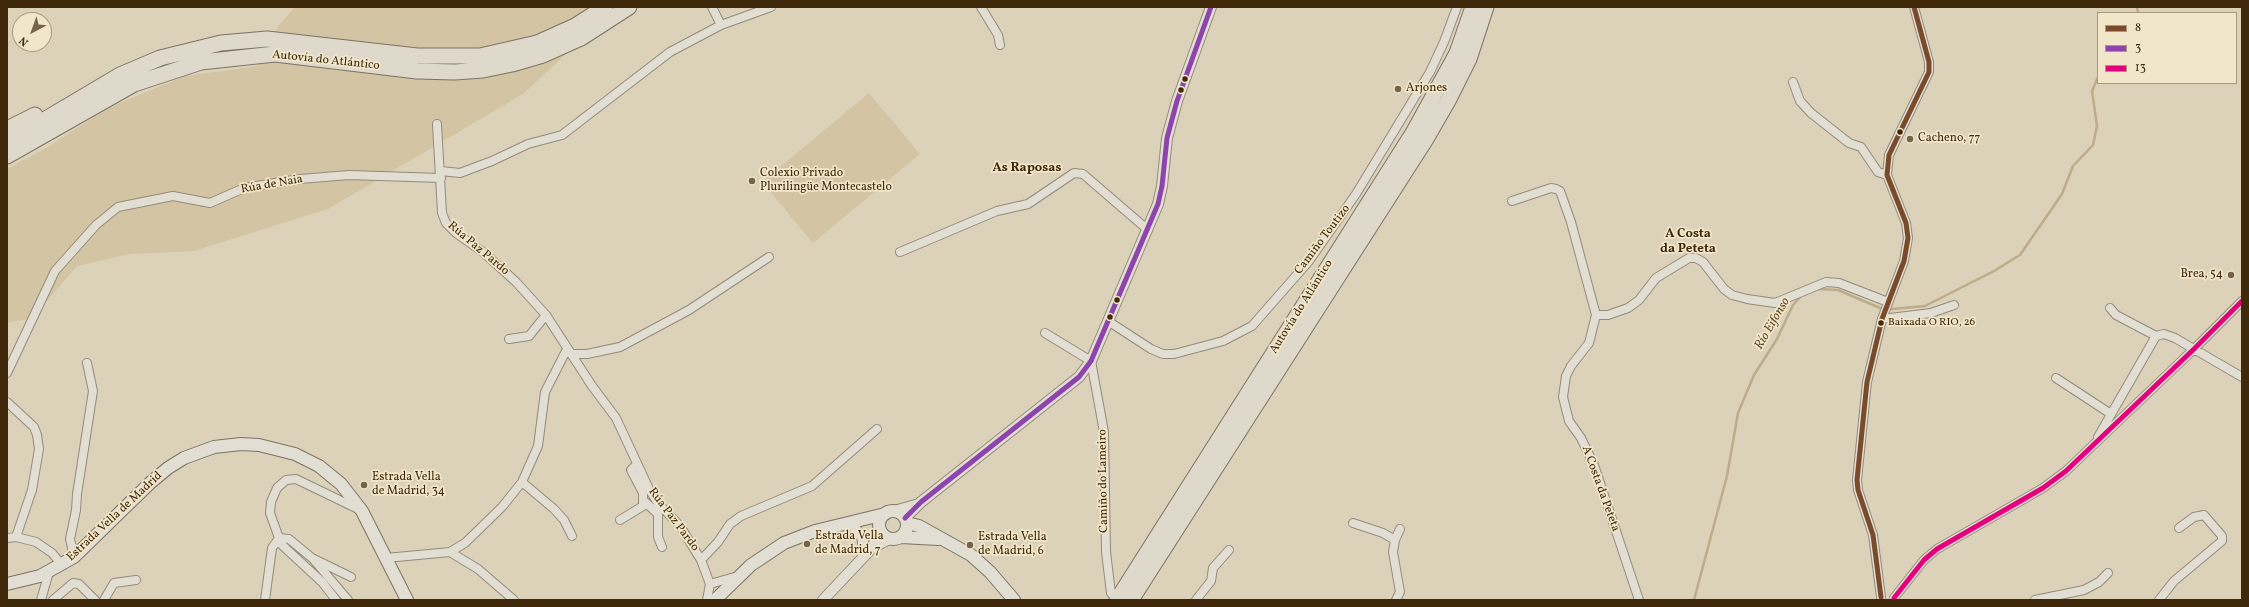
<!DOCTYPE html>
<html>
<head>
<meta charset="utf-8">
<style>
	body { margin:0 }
	#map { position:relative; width:2249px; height:607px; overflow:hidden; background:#dcd2ba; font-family:Vollkorn,serif }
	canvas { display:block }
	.frame { position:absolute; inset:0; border:8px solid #3f290a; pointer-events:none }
	.legend { position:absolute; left:2097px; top:12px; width:140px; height:72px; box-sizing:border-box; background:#f1e6ca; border:1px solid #aa9a7d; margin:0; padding:5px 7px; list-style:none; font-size:12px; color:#3f290a }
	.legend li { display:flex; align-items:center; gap:8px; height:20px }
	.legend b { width:20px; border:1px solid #aa9a7d }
	.north { position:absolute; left:12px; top:12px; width:40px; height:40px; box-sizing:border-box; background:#f1e6ca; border:1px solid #aa9a7d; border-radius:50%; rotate:221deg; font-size:11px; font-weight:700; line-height:16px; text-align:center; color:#3f290a }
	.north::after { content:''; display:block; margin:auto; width:14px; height:18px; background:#766448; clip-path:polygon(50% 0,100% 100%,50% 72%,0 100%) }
</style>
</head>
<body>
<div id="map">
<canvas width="2249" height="607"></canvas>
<div class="frame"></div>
<ul class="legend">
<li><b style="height:5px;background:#7a4b2a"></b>8</li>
<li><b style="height:5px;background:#8e44ad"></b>3</li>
<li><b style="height:5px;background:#e5007d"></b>13</li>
</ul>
<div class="north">N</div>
</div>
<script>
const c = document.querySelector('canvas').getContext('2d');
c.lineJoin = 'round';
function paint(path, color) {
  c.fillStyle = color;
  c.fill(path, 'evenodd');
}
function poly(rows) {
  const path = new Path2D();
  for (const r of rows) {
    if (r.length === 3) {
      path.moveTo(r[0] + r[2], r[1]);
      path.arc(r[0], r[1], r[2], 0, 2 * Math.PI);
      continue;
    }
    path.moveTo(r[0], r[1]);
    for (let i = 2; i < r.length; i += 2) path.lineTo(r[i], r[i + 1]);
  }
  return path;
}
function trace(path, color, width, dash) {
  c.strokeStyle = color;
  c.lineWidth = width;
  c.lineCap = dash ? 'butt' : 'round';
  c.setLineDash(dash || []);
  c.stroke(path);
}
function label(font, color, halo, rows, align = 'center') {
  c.font = font + ' Vollkorn,serif';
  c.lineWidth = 3.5;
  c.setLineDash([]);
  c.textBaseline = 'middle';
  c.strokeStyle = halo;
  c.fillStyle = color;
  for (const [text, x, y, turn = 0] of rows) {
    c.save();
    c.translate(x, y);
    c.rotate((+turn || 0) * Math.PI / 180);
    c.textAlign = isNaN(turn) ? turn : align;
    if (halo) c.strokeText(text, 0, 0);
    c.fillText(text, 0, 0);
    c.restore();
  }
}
paint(poly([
	[295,7,617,7,523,94,328,209,194,251,130,254,77,266,32,318,7,323,7,169,48,147,108,108,185,76,258,66,279,25],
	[869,93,920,154,813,243,762,182]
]), '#d3c5a3');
trace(poly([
	[2137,7,2138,13],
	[1818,289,1838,290,1880,308,1892,309,1925,306,1994,271,2020,255,2062,194,2073,166,2093,145,2097,126,2092,91,2098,77],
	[1694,600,1727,476,1738,413,1754,375,1777,339,1793,305,1803,294]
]), '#bcac8a', 2.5);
const minor = poly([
	[712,7,721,25],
	[981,7,998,35,1000,45],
	[1793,82,1800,101,1811,113,1849,143,1861,147,1878,172,1887,175],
	[437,124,442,213,446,223,456,233,483,252,516,282,546,315,592,386,616,418,649,489,657,502,680,526,701,560,710,584],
	[441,171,460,173,492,161,528,144,562,135,670,52,721,25,771,7],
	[1512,201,1551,188,1556,189,1560,191,1571,222,1596,315,1589,343,1571,366,1566,376,1563,397,1569,421,1581,438,1594,465,1639,600],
	[900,252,997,211,1028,204,1074,173,1083,174,1148,230],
	[2110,308,2116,315,2156,336,2164,334,2175,338,2242,377],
	[1596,315,1608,315,1628,308,1639,300,1656,278,1689,258,1696,258,1703,262,1724,289,1732,295,1747,299,1775,303,1826,282,1839,283,1888,302],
	[1882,319,1931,313,1954,305],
	[1108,321,1151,349,1163,354,1174,354,1223,341,1252,326,1309,261,1356,194,1430,72,1444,42,1457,7],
	[1045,333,1091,361,1104,432,1106,552,1111,593,1117,600],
	[509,339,529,336,546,315],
	[571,354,587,354,620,347,689,310,769,257],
	[7,373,55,271,96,225,118,207,173,196,210,203,244,188,300,179,349,175,441,178],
	[2056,378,2111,414],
	[7,402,34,427,37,435,39,449,32,490,16,537],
	[2098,437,2156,336],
	[522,482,554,509,564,520,572,536],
	[644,501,658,514,658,537,662,547],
	[620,520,643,506,643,493,631,470,637,464],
	[1353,523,1383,533,1395,540],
	[7,538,16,537,36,542,52,553,62,565],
	[450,552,478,569,514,600],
	[74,557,70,539,76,510,77,494,93,391,87,363],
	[386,558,450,552,465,543,502,507,522,482,538,446,545,392,567,349],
	[314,560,348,600],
	[701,560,718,542,730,524,741,516,812,486,877,429],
	[1881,597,1873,535,1858,490,1857,480,1867,382,1882,319,1904,261,1908,238,1906,223,1887,175,1889,155,1929,72,1929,62,1914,7],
	[1894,598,1924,560,1937,549,2043,488,2066,471,2194,349,2242,301],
	[41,600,49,572],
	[53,600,73,583,79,584,95,600],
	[104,600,114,583,136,580],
	[265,600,272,548,279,538,270,513,271,502,277,488,286,480,296,479,358,509],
	[336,600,322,582,281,544,279,538,289,539,312,558,351,577],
	[707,600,710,584,738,576],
	[1196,600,1211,581,1213,568,1229,550],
	[1396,600,1400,592,1393,552,1395,540,1400,529],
	[2035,600,2084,590,2099,582,2108,573],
	[2159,600,2174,581,2222,541,2222,536,2204,515,2194,517,2179,528]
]);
const tertiary = poly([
	[894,511,919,504],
	[905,518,921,502,1079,377,1091,361,1158,204,1162,186,1167,138,1177,101,1211,7],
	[853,526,862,537,865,554],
	[872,548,889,539],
	[823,600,872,548,880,532]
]);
const secondary = poly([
	[893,525,14],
	[907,523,919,526,971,555,990,572,1014,600],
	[901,537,938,539],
	[7,584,40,576,74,557,150,483,168,468,184,458,214,447,241,444,259,445,295,454,319,466,341,484,362,511,407,600],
	[715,600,751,565,784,543,815,531,885,514]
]);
const motorway = poly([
	[7,129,35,115],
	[7,142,120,75,160,58,221,43,267,39,417,56,480,56,537,43,575,26,605,7],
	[7,156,134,84,201,62,275,54,417,71,455,72,483,70,512,64,543,55,581,38,629,7],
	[1117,600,1413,133,1457,53,1473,7],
	[1131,600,1426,139,1449,99,1469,59,1486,7]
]);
trace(minor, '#938b7a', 10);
trace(tertiary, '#938b7a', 12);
trace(secondary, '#7c7363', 14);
trace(motorway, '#7c7363', 17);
trace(minor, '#e3ded3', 8);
trace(tertiary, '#e3ded3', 10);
trace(secondary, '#e3ded3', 12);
trace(motorway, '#ded9cb', 15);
trace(poly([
	[1881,597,1873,535,1858,490,1857,480,1867,382,1882,319,1904,261,1908,238,1906,223,1887,175,1889,155,1929,72,1929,62,1914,7]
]), '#7a4b2a', 5);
trace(poly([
	[905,518,921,502,1079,377,1091,361,1158,204,1162,186,1167,138,1177,101,1211,7]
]), '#8e44ad', 5);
trace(poly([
	[1894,598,1924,560,1937,549,2043,488,2066,471,2194,349,2242,301]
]), '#e5007d', 5);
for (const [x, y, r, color] of [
	[1185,79,3.5,"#3f290a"],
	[1398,89,4,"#766448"],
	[1181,90,3.5,"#3f290a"],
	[1900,132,3.5,"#3f290a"],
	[1910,139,4,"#766448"],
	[752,181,4,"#766448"],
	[2231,275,4,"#766448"],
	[1117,300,3.5,"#3f290a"],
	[1110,317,3.5,"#3f290a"],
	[1881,323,3.5,"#3f290a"],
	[364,485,4,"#766448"],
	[807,544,4,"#766448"],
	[970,545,4,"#766448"]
]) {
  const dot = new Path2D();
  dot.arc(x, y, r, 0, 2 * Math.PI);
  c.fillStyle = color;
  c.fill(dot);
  trace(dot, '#f1e6ca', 1.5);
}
label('11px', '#3f290a', '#f1e6ca', [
	["Baixada O RIO, 26",1888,323]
], 'left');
label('12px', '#3f290a', '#f1e6ca', [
	["Autovía do Atlántico",326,61,6],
	["Rúa de Naia",272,185,-10],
	["Camiño Toutizo",1323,240,-53],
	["Rúa Paz Pardo",478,249,40],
	["Autovía do Atlántico",1302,307,-58],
	["Camiño do Lameiro",1104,481,-91],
	["A Costa da Peteta",1600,489,70],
	["Estrada Vella de Madrid",115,517,-43],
	["Rúa Paz Pardo",673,520,53]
]);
label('12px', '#3f290a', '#f1e6ca', [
	["Arjones",1406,89],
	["Cacheno, 77",1918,139],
	["Colexio Privado",760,174],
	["Plurilingüe Montecastelo",760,188],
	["Brea, 54",2223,275,"right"],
	["Estrada Vella",372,478],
	["de Madrid, 34",372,492],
	["Estrada Vella",815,537],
	["de Madrid, 7",815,551],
	["Estrada Vella",978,538],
	["de Madrid, 6",978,552]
], 'left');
label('bold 13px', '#3f290a', '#f1e6ca', [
	["As Raposas",1027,169],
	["A Costa",1688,235],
	["da Peteta",1688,250]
]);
label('italic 13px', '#614c2a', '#f1e6ca', [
	["Río Eifonso",1773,324,-60]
]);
</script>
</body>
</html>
